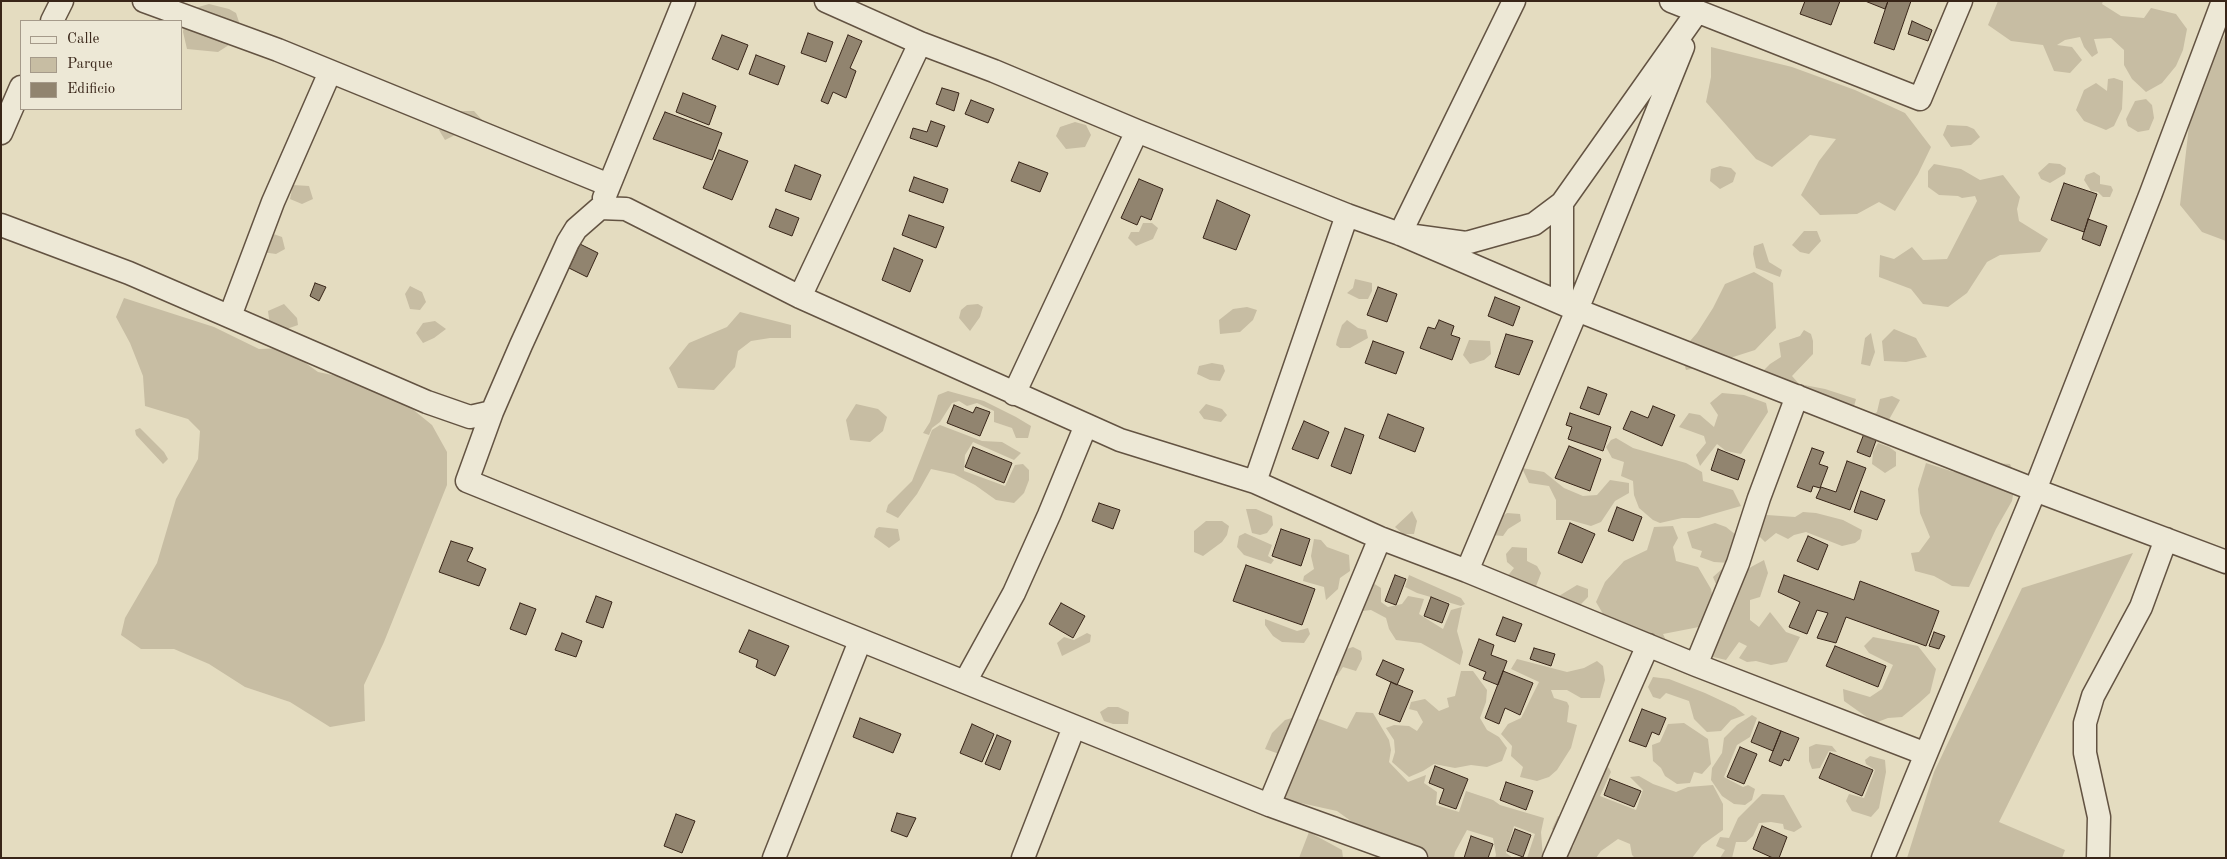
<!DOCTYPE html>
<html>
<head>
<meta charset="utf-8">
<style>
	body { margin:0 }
	#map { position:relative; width:2227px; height:859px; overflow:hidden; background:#e4dcc0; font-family:"Old Standard TT",serif }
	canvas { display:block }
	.frame { position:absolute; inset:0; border:2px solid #382518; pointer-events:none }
	.legend { position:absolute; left:20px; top:20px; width:162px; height:90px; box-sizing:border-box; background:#ede8d6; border:1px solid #a59a8a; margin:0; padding:6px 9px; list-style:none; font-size:15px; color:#382518 }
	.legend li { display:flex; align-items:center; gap:10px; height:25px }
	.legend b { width:25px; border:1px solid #a59a8a }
</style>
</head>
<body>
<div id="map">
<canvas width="2227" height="859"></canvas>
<div class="frame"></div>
<ul class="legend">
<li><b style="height:6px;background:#ede8d6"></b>Calle</li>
<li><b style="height:14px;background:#c7bda3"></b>Parque</li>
<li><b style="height:14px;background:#91846f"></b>Edificio</li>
</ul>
</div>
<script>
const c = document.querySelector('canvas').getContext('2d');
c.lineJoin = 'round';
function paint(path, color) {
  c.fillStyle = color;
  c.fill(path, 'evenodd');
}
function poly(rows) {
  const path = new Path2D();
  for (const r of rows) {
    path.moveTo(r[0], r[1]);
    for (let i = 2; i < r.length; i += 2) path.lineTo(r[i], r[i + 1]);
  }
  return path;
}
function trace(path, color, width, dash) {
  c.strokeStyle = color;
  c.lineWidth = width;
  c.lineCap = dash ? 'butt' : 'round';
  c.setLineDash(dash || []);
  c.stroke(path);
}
paint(poly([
	[142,1,180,1,195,8,209,4,229,9,236,13,239,22,232,43,218,52,187,49,183,32,186,12],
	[1998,1,2103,1,2102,4,2121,16,2144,18,2151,8,2176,14,2187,29,2183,50,2176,66,2162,83,2146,92,2132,79,2124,65,2124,50,2111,38,2094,39,2098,53,2092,57,2084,47,2080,37,2065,40,2057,45,2072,47,2082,60,2070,73,2054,71,2043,45,2011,41,1988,25],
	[2226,33,2226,241,2202,232,2180,205,2192,99],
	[1711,47,1792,67,1855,90,1905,113,1931,147,1918,174,1895,211,1879,202,1857,214,1820,215,1801,195,1819,161,1836,139,1810,135,1772,167,1756,159,1706,102,1711,77],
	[2114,78,2123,81,2123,87,2122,109,2114,126,2106,130,2084,121,2076,110,2084,90,2096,83,2107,91,2108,79],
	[2146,99,2152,105,2154,118,2149,130,2138,132,2128,126,2126,119,2135,101],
	[459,111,474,111,483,121,445,140,439,130],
	[1075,122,1086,125,1091,135,1085,147,1066,149,1056,136,1060,127],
	[1947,125,1967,126,1974,129,1980,137,1971,145,1951,147,1943,135],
	[2049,163,2060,164,2066,168,2065,174,2050,183,2041,179,2038,173],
	[1934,164,1961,169,1980,180,2003,175,2020,197,2017,209,2019,221,2048,239,2040,252,2000,255,1987,262,1967,293,1948,307,1923,304,1911,289,1879,277,1880,255,1894,259,1912,247,1923,260,1947,259,1977,201,1975,196,1962,198,1958,196,1939,195,1928,187,1928,171],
	[1720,166,1731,168,1736,173,1733,182,1720,189,1710,181,1711,169],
	[2094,172,2100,176,2100,184,2111,186,2113,190,2110,197,2103,197,2098,192,2091,191,2084,180,2086,175],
	[293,185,309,186,313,199,302,204,290,199],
	[1143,223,1152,223,1158,228,1153,239,1136,246,1128,238,1131,232,1139,232],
	[1804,231,1817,231,1821,241,1809,254,1800,252,1792,245],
	[268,232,282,237,285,249,276,254,262,252],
	[1763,243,1769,262,1782,270,1780,277,1756,268,1753,254,1754,246],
	[1754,272,1773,283,1776,328,1755,350,1705,366,1686,370,1683,360,1684,348,1697,333,1713,308,1725,284],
	[1355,279,1372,283,1372,291,1368,299,1359,299,1347,293,1353,288],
	[410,286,422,292,426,302,420,310,410,309,405,294],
	[124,298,214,327,259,349,285,348,318,372,342,377,405,403,432,425,447,452,447,485,384,642,364,685,365,721,330,727,290,702,245,687,209,664,174,649,141,649,121,635,125,618,157,563,176,499,198,459,200,431,188,419,145,406,143,376,130,343,116,317],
	[284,304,297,318,298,325,281,331,270,326,268,311],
	[978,304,983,307,980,317,970,331,959,318,961,310,967,305],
	[1247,307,1257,310,1253,320,1240,332,1220,334,1219,320,1233,309],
	[740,312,791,325,791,338,770,338,751,341,738,351,735,367,714,390,678,388,669,368,689,343,727,327],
	[1347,320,1358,328,1366,330,1368,338,1350,348,1340,348,1336,345,1337,340,1342,325],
	[435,321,446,329,434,338,423,343,416,333,423,323],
	[1894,329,1916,338,1927,357,1906,362,1884,361,1882,341],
	[1804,330,1811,334,1813,341,1813,354,1792,376,1799,384,1825,389,1856,399,1852,414,1782,397,1756,378,1770,364,1781,357,1779,343,1800,336],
	[1871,333,1875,352,1870,366,1861,364,1865,338],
	[1469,340,1490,341,1491,354,1484,360,1470,364,1463,355],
	[1212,363,1223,365,1225,371,1220,381,1210,380,1197,374,1199,366],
	[948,391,984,401,1016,417,1031,426,1028,438,1016,438,1012,428,994,422,994,411,977,403,967,406,959,401,952,403,940,422,932,428,929,435,923,433,930,422,938,395],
	[1722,393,1744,395,1766,403,1768,412,1741,454,1726,451,1717,444,1700,466,1696,455,1706,443,1704,436,1679,427,1689,413,1700,415,1714,427,1718,415,1710,403],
	[1892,396,1900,400,1882,432,1866,420,1877,412,1880,399],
	[856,404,878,409,887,417,883,431,870,442,850,440,846,420],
	[1206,404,1222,409,1227,415,1221,422,1204,419,1199,412],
	[940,425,982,441,1002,442,1021,453,1014,460,973,442,965,455,964,471,1005,486,1015,465,1023,464,1029,470,1029,480,1024,493,1014,503,996,500,975,485,954,474,931,469,917,494,898,518,886,512,888,505,912,481,932,430],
	[140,428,164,452,168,459,163,464,136,435,135,430],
	[1616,438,1633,448,1686,463,1702,472,1703,481,1733,490,1741,506,1699,518,1682,518,1660,523,1653,520,1639,508,1634,495,1633,481,1621,476,1624,462,1612,458,1606,447,1611,440],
	[1878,443,1889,447,1896,452,1896,466,1885,473,1872,464,1873,452],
	[1926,463,1954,472,1993,463,2010,464,2016,478,2012,501,1996,529,1969,587,1952,586,1934,576,1915,571,1911,553,1919,552,1930,537,1920,513,1918,489],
	[1522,468,1544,472,1564,488,1583,496,1597,495,1610,480,1629,483,1629,493,1615,501,1601,522,1591,526,1570,520,1556,520,1556,500,1549,486,1529,483],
	[1246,509,1256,509,1272,516,1273,525,1267,533,1260,535,1252,533],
	[1412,511,1417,521,1414,534,1403,534,1395,527],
	[1803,512,1816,513,1843,520,1862,530,1860,539,1855,543,1842,546,1806,532,1794,535,1788,539,1776,533,1765,542,1755,532,1752,519,1767,515,1795,517],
	[1507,513,1520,514,1521,521,1508,529,1503,536,1492,535,1492,524],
	[1206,521,1222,521,1229,526,1227,535,1222,542,1203,556,1194,552,1194,531],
	[1715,523,1726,527,1736,535,1730,563,1714,562,1700,557,1702,551,1692,548,1687,532],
	[1673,526,1678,538,1673,547,1676,561,1698,567,1711,589,1714,604,1699,627,1663,634,1670,649,1606,619,1596,602,1605,582,1624,561,1647,550,1654,527],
	[879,527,898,529,900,540,889,548,874,537,876,529],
	[1245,533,1272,545,1268,556,1274,560,1271,564,1244,555,1237,547,1239,536],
	[1314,539,1321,540,1327,547,1349,555,1350,571,1340,578,1338,589,1326,600,1324,587,1303,581,1304,576,1314,569,1311,556],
	[1512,547,1527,548,1527,561,1537,566,1541,573,1535,589,1506,578,1514,568,1507,562,1506,554],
	[2133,553,1999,822,2065,850,2062,858,1907,858,1934,772,2022,588],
	[1764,560,1768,573,1760,597,1750,600,1750,620,1759,627,1770,612,1786,632,1800,637,1787,662,1771,665,1756,661,1747,662,1739,658,1747,646,1739,642,1726,660,1709,656,1718,589,1713,577,1722,569,1742,577,1751,567],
	[1377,566,1380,570,1373,583,1381,588,1381,602,1388,607,1402,604,1408,596,1424,599,1419,614,1443,629,1451,610,1462,607,1457,631,1463,652,1460,665,1421,643,1396,640,1389,629,1386,618,1371,610,1362,611,1354,601],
	[1409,575,1461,598,1465,604,1461,606,1417,593,1405,587],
	[1577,585,1588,589,1588,597,1581,604,1573,607,1564,604,1559,596],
	[1265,619,1297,631,1308,628,1310,634,1304,643,1282,642,1273,636,1265,625],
	[1087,633,1091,635,1090,642,1062,656,1057,643,1064,637,1074,640],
	[1873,637,1918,646,1936,669,1930,693,1919,703,1902,717,1888,718,1875,723,1844,701,1843,689,1870,697,1882,689,1893,665,1869,653,1864,646],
	[1353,647,1361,651,1362,659,1356,671,1343,667,1337,676,1325,671,1337,652],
	[1517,659,1567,672,1584,668,1597,661,1603,666,1605,680,1600,698,1581,698,1567,690,1551,690,1554,698,1567,702,1569,706,1567,722,1577,725,1571,748,1557,770,1549,777,1537,781,1520,777,1523,767,1511,756,1512,746,1501,734,1508,724,1521,718,1539,682,1511,669],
	[1461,671,1473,671,1487,690,1486,702,1480,718,1487,730,1499,737,1507,748,1502,761,1487,767,1471,765,1455,768,1434,764,1423,771,1409,777,1392,762,1395,752,1394,740,1386,728,1394,725,1409,726,1417,731,1423,722,1417,711,1409,709,1411,702,1425,699,1439,711,1449,707,1447,698,1455,696],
	[1653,677,1669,679,1705,693,1735,707,1745,715,1731,720,1721,731,1707,732,1694,719,1689,701,1666,693,1660,699,1653,697,1648,687],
	[1108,707,1118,707,1129,712,1128,724,1113,724,1104,721,1100,712],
	[1356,712,1373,713,1389,740,1391,750,1389,762,1408,782,1426,775,1424,783,1437,792,1436,805,1459,812,1466,791,1493,800,1500,805,1544,818,1541,832,1543,858,1527,858,1535,834,1514,826,1506,853,1513,858,1495,858,1496,855,1493,838,1467,830,1455,852,1454,858,1402,858,1337,811,1278,798,1283,778,1296,770,1288,757,1265,749,1272,733,1285,720,1306,714,1347,729],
	[1752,715,1757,718,1750,737,1737,745,1724,777,1743,787,1748,785,1755,789,1752,800,1745,805,1734,804,1722,796,1711,780,1712,768,1722,753,1724,738,1737,725],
	[1684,723,1708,739,1711,764,1702,774,1694,772,1690,783,1677,784,1665,776,1661,768,1653,761,1652,745,1660,742,1668,724],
	[1816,744,1832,746,1837,752,1829,751,1820,768,1812,769,1809,761,1809,747],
	[1870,756,1885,760,1886,772,1879,808,1871,817,1852,811,1846,801,1849,794,1864,798,1875,770,1866,764,1865,760],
	[1598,764,1609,768,1611,772,1600,796,1636,810,1643,790,1630,777,1639,776,1653,784,1676,792,1688,787,1713,785,1723,804,1723,830,1702,845,1692,858,1635,858,1632,855,1630,844,1618,839,1601,851,1596,858,1558,858,1562,852,1573,847,1576,838,1569,832,1558,837,1552,829,1558,816,1583,822],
	[1762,794,1784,795,1802,827,1794,832,1784,829,1783,824,1771,822,1759,823,1753,836,1746,842,1736,842,1732,858,1720,858,1725,850,1716,846,1720,837,1729,838,1738,818],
	[1309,832,1342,850,1343,858,1299,858]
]), '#c7bda3');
const building = poly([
	[1805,1,1840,1,1831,25,1800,14,1805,1],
	[1865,1,1888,1,1885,9,1865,1],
	[1888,1,1911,1,1894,50,1874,43,1888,1],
	[1912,21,1932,30,1928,41,1908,34,1912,21],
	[808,33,833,42,826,62,801,53,808,33],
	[722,35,748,45,738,70,712,59,722,35],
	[848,35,862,41,850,68,856,71,846,98,833,92,828,104,821,101,848,35],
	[756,55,785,66,778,85,749,74,756,55],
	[942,88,959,93,954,111,936,104,942,88],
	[683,93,716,106,709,125,676,112,683,93],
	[971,100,994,109,988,123,965,114,971,100],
	[665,112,722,133,712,160,653,139,665,112],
	[931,121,945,126,937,147,910,138,913,128,927,132,931,121],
	[719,150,748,161,732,200,703,188,719,150],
	[1019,162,1048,173,1040,192,1011,181,1019,162],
	[795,165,821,175,811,200,785,191,795,165],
	[914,177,948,189,943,203,909,191,914,177],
	[1139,179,1163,189,1151,220,1141,216,1137,225,1121,218,1139,179],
	[2064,183,2097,194,2084,232,2051,220,2064,183],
	[1217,200,1250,215,1236,250,1203,238,1217,200],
	[776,209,799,218,792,236,769,227,776,209],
	[909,215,944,227,936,248,902,235,909,215],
	[2088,219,2107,226,2100,246,2082,239,2088,219],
	[580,244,598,253,587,277,569,268,580,244],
	[894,248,923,260,910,292,882,280,894,248],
	[315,283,326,287,319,301,310,296,315,283],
	[1378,287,1397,294,1387,322,1367,315,1378,287],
	[1495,297,1520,307,1513,326,1488,316,1495,297],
	[1439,320,1454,326,1451,335,1460,338,1452,360,1420,348,1428,327,1435,329,1439,320],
	[1506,334,1533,341,1519,375,1495,367,1506,334],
	[1373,341,1404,352,1396,374,1365,363,1373,341],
	[1588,387,1607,394,1599,415,1580,408,1588,387],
	[954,405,973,413,976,407,990,412,980,436,947,423,954,405],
	[1653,406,1675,415,1662,446,1623,429,1631,411,1648,418,1653,406],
	[1570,413,1611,427,1603,451,1568,439,1572,427,1566,425,1570,413],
	[1388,414,1424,428,1415,452,1379,438,1388,414],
	[1304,421,1329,432,1318,459,1292,449,1304,421],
	[1345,428,1364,435,1351,474,1331,466,1345,428],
	[1865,431,1878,435,1870,457,1857,452,1865,431],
	[1569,446,1601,459,1590,491,1555,478,1569,446],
	[973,447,1012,463,1004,483,965,467,973,447],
	[1812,448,1824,452,1819,464,1828,467,1820,488,1813,486,1811,492,1797,487,1812,448],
	[1718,449,1745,460,1738,480,1711,470,1718,449],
	[1847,461,1866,468,1850,510,1816,498,1821,487,1836,492,1847,461],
	[1861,491,1885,500,1877,520,1854,512,1861,491],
	[1099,503,1120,510,1113,529,1092,521,1099,503],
	[1617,507,1642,517,1633,541,1608,531,1617,507],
	[1570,523,1595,534,1582,563,1558,553,1570,523],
	[1281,529,1310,539,1301,566,1272,556,1281,529],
	[1808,536,1828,545,1818,570,1797,561,1808,536],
	[451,541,473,548,467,561,486,569,479,586,439,572,451,541],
	[1246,565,1315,589,1302,625,1233,601,1246,565],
	[1395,575,1406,579,1396,605,1385,601,1395,575],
	[1784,575,1854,600,1860,581,1939,611,1926,646,1846,617,1836,643,1817,638,1828,613,1817,610,1807,634,1789,627,1800,602,1778,592,1784,575],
	[596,596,612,602,603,628,586,622,596,596],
	[1431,597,1449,604,1442,623,1424,616,1431,597],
	[520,603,536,609,526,635,510,629,520,603],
	[1061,603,1085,616,1073,638,1049,624,1061,603],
	[1503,617,1522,624,1515,642,1496,635,1503,617],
	[749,630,789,646,775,676,756,667,758,660,739,652,749,630],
	[1934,632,1945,636,1939,649,1929,646,1934,632],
	[562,633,582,641,576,657,555,650,562,633],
	[1479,639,1494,645,1491,655,1507,661,1498,685,1483,679,1486,672,1469,665,1479,639],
	[1835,646,1886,666,1878,687,1826,666,1835,646],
	[1534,648,1555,654,1551,666,1530,659,1534,648],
	[1383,660,1404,669,1397,685,1376,675,1383,660],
	[1503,671,1533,683,1520,715,1505,708,1499,724,1485,718,1503,671],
	[1391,682,1413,691,1400,722,1379,714,1391,682],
	[1642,709,1666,718,1659,735,1652,732,1646,747,1629,741,1642,709],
	[860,718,901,734,893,753,853,737,860,718],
	[1759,722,1781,731,1773,751,1751,742,1759,722],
	[972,724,994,734,982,762,960,753,972,724],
	[1781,731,1799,738,1789,761,1784,759,1781,766,1769,761,1781,731],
	[997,735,1011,741,1000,770,985,764,997,735],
	[1740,747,1757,754,1744,784,1727,777,1740,747],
	[1830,753,1873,770,1862,796,1819,778,1830,753],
	[1435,766,1468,779,1456,809,1439,803,1444,789,1429,783,1435,766],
	[1610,779,1641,791,1634,807,1604,795,1610,779],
	[1506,782,1533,791,1526,810,1500,800,1506,782],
	[897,813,916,818,907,837,891,831,897,813],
	[676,814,695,821,682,853,664,846,676,814],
	[1762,826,1787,837,1779,858,1773,858,1753,849,1762,826],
	[1515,829,1531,835,1523,857,1507,851,1515,829],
	[1471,836,1493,844,1488,858,1464,858,1471,836]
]);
paint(building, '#91846f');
trace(building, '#382518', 1);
const minor = poly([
	[144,1,278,50,609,185],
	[826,1,920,43,994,71,1137,131,1347,215,1400,234,1577,310,2035,490,2226,562],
	[1514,1,1400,234,1466,243,1534,224,1562,203,1697,12],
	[1671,1,1920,99,1961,1],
	[52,21,62,1],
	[1,133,21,87],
	[604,198,684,1],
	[1,225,129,273,427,402,470,417,492,412],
	[800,297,920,43],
	[1562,302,1562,203],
	[230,316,273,202,330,72],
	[1014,394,1137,131],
	[1255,482,1347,215],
	[1467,571,1577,310,1683,47],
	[1696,665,1738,563,1759,498,1797,396],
	[965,682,1014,593,1049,515,1086,425],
	[1269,805,1380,538],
	[774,858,860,641],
	[1023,858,1074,727],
	[1416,858,1269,805,467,481,492,412,521,345,568,242,576,229,600,208,626,209,800,297,1120,440,1255,482,1380,538,1467,571,1696,665,1926,754],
	[1554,858,1648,645],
	[1883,858,2035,490,2151,193,2223,1],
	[2098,858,2099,817,2085,753,2085,723,2093,696,2141,607,2166,539]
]);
trace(minor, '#635342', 25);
trace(minor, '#ede8d6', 22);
</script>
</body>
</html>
